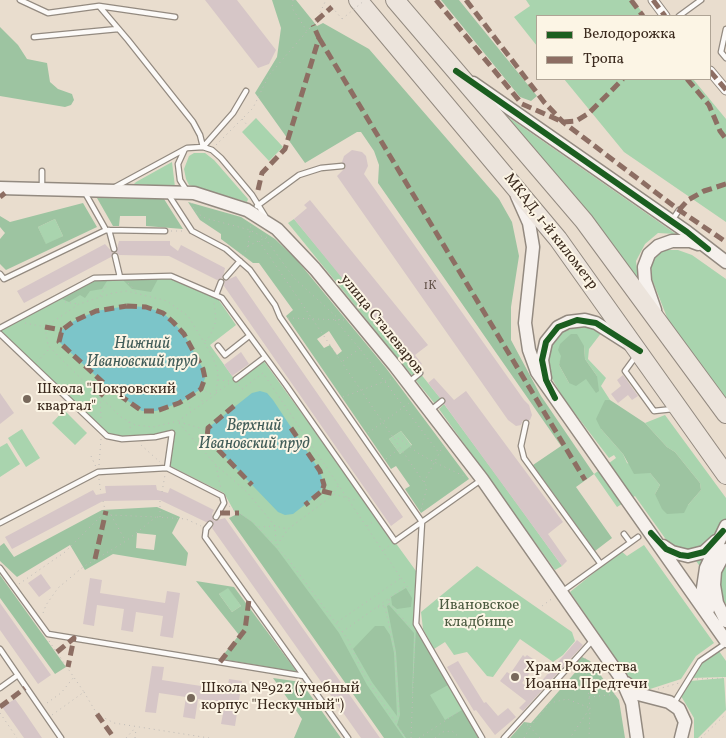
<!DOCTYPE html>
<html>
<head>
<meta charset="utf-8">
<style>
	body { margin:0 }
	#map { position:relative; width:726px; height:738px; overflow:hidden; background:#e9ddce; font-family:Vollkorn,serif }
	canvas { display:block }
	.legend { position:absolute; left:536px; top:15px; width:175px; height:65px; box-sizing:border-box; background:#fcf5e5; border:1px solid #afa495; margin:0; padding:6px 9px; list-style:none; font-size:15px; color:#3b2a1e }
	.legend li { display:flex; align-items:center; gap:10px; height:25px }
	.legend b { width:25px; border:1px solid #afa495 }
</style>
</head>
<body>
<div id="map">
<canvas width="726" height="738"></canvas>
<ul class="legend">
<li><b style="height:6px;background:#1b5e20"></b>Велодорожка</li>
<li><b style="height:6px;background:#8d6e63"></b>Тропа</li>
</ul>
</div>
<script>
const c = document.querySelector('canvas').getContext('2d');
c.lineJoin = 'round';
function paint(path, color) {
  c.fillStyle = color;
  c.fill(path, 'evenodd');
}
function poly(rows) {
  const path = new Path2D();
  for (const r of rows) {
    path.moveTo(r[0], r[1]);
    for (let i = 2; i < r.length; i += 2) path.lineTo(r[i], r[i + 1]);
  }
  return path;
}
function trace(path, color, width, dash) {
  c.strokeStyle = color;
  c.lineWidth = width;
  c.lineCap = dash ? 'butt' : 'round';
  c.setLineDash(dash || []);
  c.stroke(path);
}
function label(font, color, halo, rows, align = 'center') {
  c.font = font + ' Vollkorn,serif';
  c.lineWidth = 4;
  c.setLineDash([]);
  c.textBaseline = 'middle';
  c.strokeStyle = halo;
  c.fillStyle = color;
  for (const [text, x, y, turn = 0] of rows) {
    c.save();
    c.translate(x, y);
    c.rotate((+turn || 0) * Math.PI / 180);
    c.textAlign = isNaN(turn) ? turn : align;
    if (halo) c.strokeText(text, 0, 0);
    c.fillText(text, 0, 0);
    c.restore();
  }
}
paint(poly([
	[526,0,633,0,645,16,537,16,537,46,514,17,530,6],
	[564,79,693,79,726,119,726,222,624,152],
	[501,112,676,234,658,233,645,244,636,261,638,279,590,216],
	[256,118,283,147,269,161,242,132],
	[194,153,205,153,214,160,248,199,247,202,189,185,186,179,184,169,189,156],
	[172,162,175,187,134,184,136,182],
	[55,219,63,236,46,245,38,227],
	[294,219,334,267,441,399,435,404,288,223],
	[664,250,678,250,692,255,726,279,726,399,668,320,652,279,651,265,655,254],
	[127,279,172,279,218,299,236,325,210,345,235,380,263,360,416,571,416,624,480,738,399,738,238,518,224,493,170,466,173,430,156,435,122,437,108,434,5,338,0,331,0,329,95,280],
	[586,325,602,332,589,349,588,359,606,378,601,386,610,400,605,401,601,429,623,454,627,463,650,473,660,485,655,494,688,505,701,490,700,483,675,452,667,447,645,423,665,415,726,498,726,604,687,548,677,555,635,496,617,507,594,474,616,458,614,455,609,458,564,399,551,377,547,357,552,343,561,332],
	[584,346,585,359,597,376,592,384,586,378,569,383,559,365,562,356],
	[444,404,497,476,562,566,555,570,439,409],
	[64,410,87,433,75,445,52,423],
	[22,429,40,458,26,467,8,438],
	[401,431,412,446,400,454,389,439],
	[7,443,20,464,0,477,0,447],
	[644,545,714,643,696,656,681,679,647,690,635,683,625,672,570,592,621,551,627,556],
	[477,566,572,632,575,641,563,655,553,662,520,639,493,677,487,676,467,652,454,655,445,642,434,649,423,629,421,612],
	[228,587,241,606,232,612,219,594],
	[719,651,726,661,726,677,691,678,701,664],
	[724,678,726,710,698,738,694,738,694,718,681,696,690,681]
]), '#a9d4ae');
paint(poly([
	[272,0,296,0,317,26,323,23,369,49,499,199,512,222,519,256,511,307,511,340,541,396,594,474,576,487,612,538,595,551,533,465,561,446,378,183,379,165,374,151,361,132,357,132,305,163,255,93,277,57,281,28],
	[441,0,459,0,537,96,531,101,520,97],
	[0,27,18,45,27,59,47,63,50,82,58,89,72,94,74,100,71,105,65,107,0,96],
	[97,198,164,199,183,229,146,226,146,216,120,216,119,226,113,226],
	[188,202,241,217,275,239,296,259,386,368,469,479,421,513,405,489,410,486,396,466,391,469,286,316,293,310,259,263,253,263,221,239,221,234,200,220],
	[329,331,342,351,337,355,330,345,324,348,317,339],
	[401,431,412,445,400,454,389,439],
	[83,203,97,227,6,270,0,264,0,239,5,233,0,227,0,216,10,222],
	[55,219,63,236,46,244,38,227],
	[158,279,151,292,132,289,123,280],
	[95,281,107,281,102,289,90,291,85,298,80,295,69,302,62,299],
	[571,334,577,334,584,346,585,359,597,376,599,391,596,393,586,379,576,386,569,383,559,365,561,356,558,350,560,344],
	[605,400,610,400,645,423,667,447,675,452,700,483,701,490,688,505,684,513,667,514,662,509,655,494,660,485,650,473,634,474,623,454,601,429,596,419],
	[157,507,180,517,172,533,188,553,186,566,113,554,85,570,70,545,17,577,0,561,0,546,4,543,14,557,102,510],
	[137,533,156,535,154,550,136,548],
	[239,513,252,522,277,549,339,633,367,685,404,738,384,738,229,518],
	[0,575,66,667,55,674,0,598],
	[196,581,234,587,297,672,220,659,239,635],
	[228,588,241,606,232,612,219,594],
	[406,588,412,598,411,607,397,609,392,605,391,597],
	[389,605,414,633,412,703,416,628,448,685,430,695,445,720,462,710,480,738,406,738,397,725,400,715,396,652,387,606],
	[375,626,384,626,390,635,394,653,397,716,372,682,353,649],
	[582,657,590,661,619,700,625,738,510,738,524,722,531,723,579,668,576,663],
	[273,678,301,682,341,738,294,738,302,719]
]), '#9dc4a1');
paint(poly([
	[127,306,146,307,163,313,173,322,184,334,203,369,205,378,201,389,179,403,156,411,142,411,108,387,59,342,62,330,74,321,96,311],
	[260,391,267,393,273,400,320,471,324,485,316,496,293,514,285,515,278,512,207,438,208,428,252,393]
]), '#7cc5c9');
paint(poly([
	[205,0,237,0,276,50,269,64,258,68],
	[352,150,362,152,366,156,368,166,364,174,524,400,529,405,532,415,530,420,523,420,521,425,516,426,508,420,337,176,346,167,342,162,344,156],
	[310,200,428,345,415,355,422,364,416,369,294,219,307,208,304,205],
	[119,241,170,241,170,245,178,251,181,245,225,268,224,273,222,278,217,280,169,256,119,255,116,252],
	[105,244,113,253,111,257,24,303,17,291],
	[236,276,403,517,391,526,224,286,225,281],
	[241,352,249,364,232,376,224,365],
	[623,375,638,396,632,400,628,395,618,403,611,394,621,386,617,380],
	[434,378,454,400,466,391,563,522,548,534,567,561,562,566,444,404,445,399,440,398,428,383],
	[0,393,14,413,0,424],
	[156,485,157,490,168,493,170,488,214,510,212,514,214,521,225,518,380,738,361,738,212,528,214,524,212,521,206,522,160,500,103,501,12,549,5,537,93,490,96,495,106,493,105,486],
	[41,574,51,588,39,597,28,583],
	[90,578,102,580,100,593,165,603,167,591,180,593,173,638,160,636,163,616,136,612,133,632,121,630,124,609,97,605,94,626,83,624],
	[0,603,51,675,38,684,0,630],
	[577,640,583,645,523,711,519,708,526,701,500,681,507,672,510,674,523,655,525,657,527,655,536,661,534,664,536,665,522,683,533,691],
	[458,661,484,703,486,702,498,716,508,708,516,717,495,735,476,710,474,711,447,667],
	[152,666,164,667,162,680,227,690,229,679,242,681,235,726,221,724,225,703,198,699,195,719,183,717,186,697,159,693,156,713,145,712],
	[15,699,23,710,42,738,24,738,2,707]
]), '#d6c6c7');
const lane = poly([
	[20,0,48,13,99,6,128,40,193,122,200,135,203,147],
	[99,6,175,17],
	[679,16,701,0],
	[726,29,721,52,726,58],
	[34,37,118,29],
	[203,147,233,113,246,91],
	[184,151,178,164,180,180,187,191],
	[42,187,42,171],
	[115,187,187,148,203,147,212,150,221,158,252,195,265,216],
	[84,191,106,230],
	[168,194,192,231,226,249,250,270,275,305,280,317,422,522,416,624,482,738],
	[257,206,299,175,321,168,342,166],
	[673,219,679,210],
	[109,230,114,249],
	[115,256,120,277],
	[0,274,4,279,106,230,165,231],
	[226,277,240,261],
	[216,295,221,282],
	[0,328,94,278,171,276,222,298,286,385,395,541,481,480],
	[0,334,107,436,122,439,155,437,172,433,167,468],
	[218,346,225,355,249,336],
	[636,356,625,371,654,411,673,409],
	[236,379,265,357],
	[409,382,420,373],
	[431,410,442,401],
	[526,423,521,446,524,458,600,563],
	[0,523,98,472,167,468,222,496,224,503,216,517],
	[210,524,206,529,205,537,348,738],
	[624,534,630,542],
	[0,568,48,634,304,676],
	[563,591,638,537],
	[0,649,61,738],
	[0,688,18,675],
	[674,703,700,661,722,646],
	[504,738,592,641]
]);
const street = poly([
	[653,0,665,16],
	[710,71,726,90]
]);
const secondary = poly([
	[473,83,687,232,726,262],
	[0,188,194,193,247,210,277,229,315,269,395,366,482,479,621,678,632,703,637,738],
	[517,196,529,223,533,247,525,323,529,350,537,372,726,641],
	[655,310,645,281,644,267,649,254,658,246,672,241,690,241,698,244],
	[545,378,542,360,546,342,558,327,568,322,585,320,596,323,629,344],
	[663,546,672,552,688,556,704,552,716,541],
	[726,550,715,571,714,585,717,603,726,621],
	[708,610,703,588,706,568,726,526],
	[626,683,638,694,669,702,679,709,685,722,681,738]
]);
const highway = poly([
	[358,0,558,239,726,475],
	[395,0,584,221,726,414]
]);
trace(lane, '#938a80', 7);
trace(street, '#938a80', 11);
trace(secondary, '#938a80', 15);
trace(highway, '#938a80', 20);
trace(poly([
	[293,0,292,8,307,31],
	[332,7,342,19],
	[242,119,248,126],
	[216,145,253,108,269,75,316,21,326,0],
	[191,203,197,213,205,218,250,230,265,238,294,278,340,320],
	[171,231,185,231],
	[259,241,427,487,421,510],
	[248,246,269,236],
	[243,256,248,246,251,224],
	[128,283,137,293],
	[100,296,107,284],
	[65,302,78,304],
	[288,318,344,320],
	[335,320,360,349,439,453],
	[25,323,45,327,79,304,113,293,127,291,167,301,188,316,212,355,218,372,216,394,178,421,153,427,135,425,121,417,59,357,48,345,45,327],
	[205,341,210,336,216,321,214,301],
	[343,361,363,346],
	[37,362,50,348],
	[218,380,229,381],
	[239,385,242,389,263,373,401,578,336,623],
	[201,389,213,395],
	[195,393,203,402],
	[216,393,231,382],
	[100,397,101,420],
	[189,397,190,412],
	[343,397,391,379],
	[129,422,131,432],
	[179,422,207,430],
	[179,423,216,465,247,492,275,526,288,529],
	[368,433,409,403],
	[393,437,400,439,418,453,434,462,466,477],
	[141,445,160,462],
	[91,456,96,467],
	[386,459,400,448],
	[99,465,101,439],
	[216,466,221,489],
	[99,479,101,494],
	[424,482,443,446],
	[162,492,165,475],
	[334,494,358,501],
	[103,501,105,510],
	[229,506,254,523,288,559,347,638,363,673,406,738],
	[111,515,125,540],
	[157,517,186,519,201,526],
	[160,517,160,500],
	[367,526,374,521],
	[259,527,275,526,276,545],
	[277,545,288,529,332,496,338,486],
	[384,550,390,545],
	[401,578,412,593],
	[19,584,65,552,106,511,111,515,156,517,126,541,83,567,58,588,46,605,42,616],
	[389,603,410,627],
	[542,606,553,598],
	[378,607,388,605,390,598],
	[385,607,395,651,399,714,396,722],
	[342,632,406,586],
	[49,641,84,692,52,715],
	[585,658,590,708,589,738],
	[697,679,726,678],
	[658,689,679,683],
	[84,692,97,714,114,723,209,738],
	[589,697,618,694],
	[47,703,61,693,74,677],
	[0,713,17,738],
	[126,738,136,727],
	[135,738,136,729],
	[411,738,415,634],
	[419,738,460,711],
	[435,738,442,732,452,731,460,738],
	[524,738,530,727,525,723],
	[540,738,530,727,550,703,567,699,590,708,570,738],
	[701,738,726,714]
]), '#bfbbb7', 1, [1, 4]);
trace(lane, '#fcfaf8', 4.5);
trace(street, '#fcfaf8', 9);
trace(secondary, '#f6f1ed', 12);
trace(highway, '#ece4dc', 18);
trace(poly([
	[342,19,365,0]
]), '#bfbbb7', 1, [1, 4]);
trace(poly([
	[436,0,522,104,563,122,576,121,589,113,623,79],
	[466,0,544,102,563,122,679,210,726,242],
	[631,0,643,16],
	[653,0,665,16],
	[316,21,332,7],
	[319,38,585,480],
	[710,71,726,90],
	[687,79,709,105,720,131,726,139],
	[258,190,262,173,285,149,319,38,313,25],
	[0,197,5,193],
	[679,210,688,200,704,191,726,184],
	[127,306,146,307,163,313,173,322,184,334,203,369,205,378,201,389,179,403,156,411,142,411,108,387,59,342,62,330,74,321,96,311,127,306],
	[45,327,62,330],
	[100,396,108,387],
	[234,406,208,428,207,438,252,485],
	[291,428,320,471,324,485,322,491,305,505],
	[322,491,334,494],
	[220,513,239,513],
	[95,559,106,511],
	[57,652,74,638,68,667],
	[220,662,245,630,249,599],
	[0,707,25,688],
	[97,714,114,738]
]), '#8d6e63', 5, [10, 5]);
trace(poly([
	[456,71,687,232,708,249],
	[555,398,546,380,542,360,546,342,558,327,577,320,596,323,640,351],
	[651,533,666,549,680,555,688,556,704,552,723,531]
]), '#1b5e20', 6);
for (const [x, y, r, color] of [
	[27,399,5,"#78695c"],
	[515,677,5,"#78695c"],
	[191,698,5,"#78695c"]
]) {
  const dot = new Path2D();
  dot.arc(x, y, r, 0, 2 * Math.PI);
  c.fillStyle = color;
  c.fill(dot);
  trace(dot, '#fcf5e5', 2);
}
label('12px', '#625148', null, [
	["1К",430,287]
]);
label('15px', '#3b2a1e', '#fcf5e5', [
	["МКАД, 1-й километр",550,232,52],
	["улица Сталеваров",381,325,51]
]);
label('15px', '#3b2a1e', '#fcf5e5', [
	["Школа \"Покровский",37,390],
	["квартал\"",37,407],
	["Храм Рождества",525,668],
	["Иоанна Предтечи",525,685],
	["Школа №922 (учебный",201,689],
	["корпус \"Нескучный\")",201,706]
], 'left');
label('15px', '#4c5b41', '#fcf5e5', [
	["Ивановское",479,606],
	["кладбище",479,623]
]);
label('italic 16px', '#425d59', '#fcf5e5', [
	["Нижний",142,345],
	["Ивановский пруд",142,363],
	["Верхний",254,427],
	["Ивановский пруд",254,445]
]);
</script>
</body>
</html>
